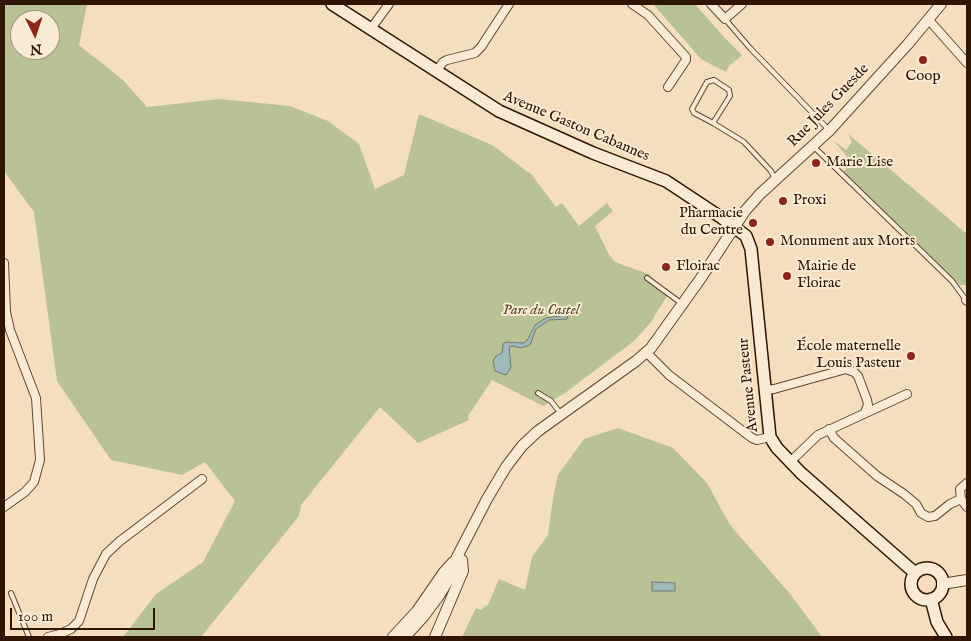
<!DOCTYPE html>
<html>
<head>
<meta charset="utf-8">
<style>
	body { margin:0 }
	#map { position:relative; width:971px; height:641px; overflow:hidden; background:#f5debe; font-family:"IM FELL English",serif }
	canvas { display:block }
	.frame { position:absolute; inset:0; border:5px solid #301504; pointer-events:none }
	.north { position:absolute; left:10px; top:10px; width:50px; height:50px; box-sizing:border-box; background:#f8ead5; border:1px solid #a89581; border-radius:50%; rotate:176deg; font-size:14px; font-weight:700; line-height:20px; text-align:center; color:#301504 }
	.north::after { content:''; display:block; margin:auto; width:18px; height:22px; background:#8f2418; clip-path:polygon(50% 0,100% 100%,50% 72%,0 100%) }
	.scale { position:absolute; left:10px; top:608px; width:145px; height:22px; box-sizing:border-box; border:2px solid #301504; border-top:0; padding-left:6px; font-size:15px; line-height:18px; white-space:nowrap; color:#301504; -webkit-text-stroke:4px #f8ead5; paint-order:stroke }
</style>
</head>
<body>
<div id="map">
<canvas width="971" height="641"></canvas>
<div class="frame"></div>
<div class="north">N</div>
<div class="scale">100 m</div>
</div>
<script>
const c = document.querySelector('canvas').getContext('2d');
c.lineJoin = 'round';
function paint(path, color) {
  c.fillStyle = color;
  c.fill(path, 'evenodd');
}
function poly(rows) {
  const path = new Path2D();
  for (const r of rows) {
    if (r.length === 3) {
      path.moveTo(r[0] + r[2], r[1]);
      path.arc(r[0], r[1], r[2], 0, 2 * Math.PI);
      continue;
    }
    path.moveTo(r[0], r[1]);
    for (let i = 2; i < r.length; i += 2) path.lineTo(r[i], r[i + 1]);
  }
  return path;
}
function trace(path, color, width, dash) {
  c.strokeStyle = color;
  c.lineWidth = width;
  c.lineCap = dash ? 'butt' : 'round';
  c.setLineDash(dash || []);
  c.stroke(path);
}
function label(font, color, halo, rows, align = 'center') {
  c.font = font + ' "IM FELL English",serif';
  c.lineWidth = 4;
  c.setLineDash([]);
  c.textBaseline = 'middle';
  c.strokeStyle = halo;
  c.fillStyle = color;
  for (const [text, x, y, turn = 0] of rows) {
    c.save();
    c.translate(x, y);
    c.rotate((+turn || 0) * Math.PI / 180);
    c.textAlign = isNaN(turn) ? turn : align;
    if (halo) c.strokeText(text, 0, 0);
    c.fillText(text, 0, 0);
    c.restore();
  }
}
paint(poly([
	[4,4,87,4,79,45,123,80,147,107,219,99,290,106,328,121,359,144,375,189,404,175,419,114,492,145,532,175,556,207,562,203,579,226,607,203,613,211,595,226,608,253,614,261,623,265,649,274,658,284,670,291,651,322,634,341,565,393,543,406,492,380,468,416,469,420,418,443,380,407,301,505,299,516,201,637,123,637,156,594,203,562,235,501,205,462,182,475,111,460,57,381,34,212,4,171],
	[20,20,50,20,50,50,20,50],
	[653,4,695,4,724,37,742,55,729,66,726,72,712,65,701,59],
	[848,134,967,234,967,285,959,285,843,172,852,162,833,140,846,150,852,142],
	[618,428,673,448,707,483,730,525,791,595,822,637,462,637,476,608,482,610,485,606,488,605,499,579,525,590,532,557,548,535,553,498,558,475,584,439]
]), '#b8c294');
const water = poly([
	[570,307,567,319,549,320,536,329,530,345,521,348,513,346,509,347,511,367,506,375,495,371,493,361,496,356,502,353,503,344,506,342,524,343,528,339,535,325,546,318,560,316,570,307],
	[652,582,675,583,675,591,652,591,652,582]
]);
paint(water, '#9fbaba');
trace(water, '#737871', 1);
const service = poly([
	[725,19,750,48,828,129],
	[713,123,694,113,692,109,707,82,714,80,729,90,730,96,713,123,744,142,771,171,775,179],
	[813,146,952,281,966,300],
	[647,278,681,303],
	[538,393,551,401,561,414],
	[11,593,29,637]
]);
const minor = poly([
	[632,4,648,15,686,57,686,60,668,87],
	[711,4,725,19,742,4],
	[928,19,967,63],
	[370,30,389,4],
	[436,72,443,62,447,60,475,53,481,47,509,4],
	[4,263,6,312,10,330,36,398,40,460,34,482,25,492,4,507],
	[966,300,967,301],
	[646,352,669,375,752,438,757,440,770,437],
	[765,390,774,389,846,369,854,372,858,376,867,400,868,405,865,412],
	[829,429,834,438,877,476,904,494,916,504,921,513,928,517,935,516,950,504,961,499],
	[790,462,818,435,907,394],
	[967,483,960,489,961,499,967,507],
	[48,637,60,634,71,629,79,621,93,579,106,554,120,541,202,479]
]);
const tertiary = poly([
	[942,584,967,580],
	[393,637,417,611,444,572,453,562],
	[405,637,424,616,438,597,451,576,457,557,487,499,506,467,522,446,538,431,636,361,651,348,701,278,745,211,760,194,830,130,908,44,941,4],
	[435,637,463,571,462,560,457,557]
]);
const secondary = poly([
	[332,4,499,111,593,153,666,181,722,218,746,236,751,249,770,437,777,448,801,473,915,573],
	[927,584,16],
	[931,599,937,622,946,637]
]);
trace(service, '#614732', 6);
trace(minor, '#614732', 10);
trace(tertiary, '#614732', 12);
trace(secondary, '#301504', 14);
trace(service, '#f8ead5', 4);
trace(minor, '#f8ead5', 8);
trace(tertiary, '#f8ead5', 10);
trace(secondary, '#f8ead5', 11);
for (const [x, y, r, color] of [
	[923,60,5,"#8f2418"],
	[816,163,5,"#8f2418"],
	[783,201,5,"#8f2418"],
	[753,223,5,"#8f2418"],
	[770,242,5,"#8f2418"],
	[666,267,5,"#8f2418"],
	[787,276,5,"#8f2418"],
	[911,356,5,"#8f2418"]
]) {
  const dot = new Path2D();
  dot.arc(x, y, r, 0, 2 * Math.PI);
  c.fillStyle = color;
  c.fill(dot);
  trace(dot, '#f8ead5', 2);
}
label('15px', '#301504', '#f8ead5', [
	["Coop",923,77,"center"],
	["Marie Lise",826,163],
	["Proxi",793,201],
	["Pharmacie",743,214,"right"],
	["du Centre",743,231,"right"],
	["Monument aux Morts",780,242],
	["Floirac",676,267],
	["Mairie de",797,267],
	["Floirac",797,284],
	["École maternelle",901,347,"right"],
	["Louis Pasteur",901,364,"right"]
], 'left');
label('15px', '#301504', '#f8ead5', [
	["Rue Jules Guesde",829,106,-46],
	["Avenue Gaston Cabannes",576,127,23],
	["Avenue Pasteur",749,385,-96]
]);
label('italic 15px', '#59492f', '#f8ead5', [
	["Parc du Castel",541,311]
]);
</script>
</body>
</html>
